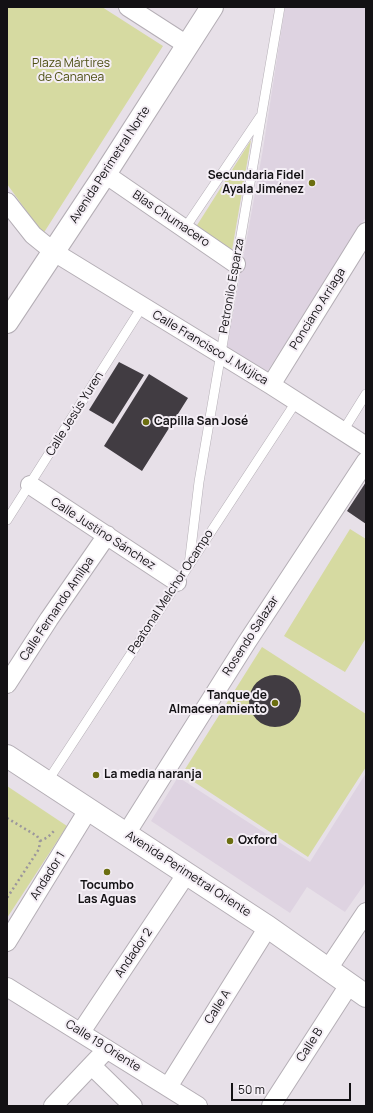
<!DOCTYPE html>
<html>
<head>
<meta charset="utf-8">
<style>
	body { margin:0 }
	#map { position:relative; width:373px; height:1113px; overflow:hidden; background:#e7e0e8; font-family:Manrope,sans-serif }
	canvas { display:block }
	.frame { position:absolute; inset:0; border:8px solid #131114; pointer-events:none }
	.scale { position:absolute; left:231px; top:1083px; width:120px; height:18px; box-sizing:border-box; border:2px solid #131114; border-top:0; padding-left:5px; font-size:12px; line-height:14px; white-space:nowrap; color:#131114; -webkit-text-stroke:3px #f4eef5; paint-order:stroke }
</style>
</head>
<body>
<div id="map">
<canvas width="373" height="1113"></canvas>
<div class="frame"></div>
<div class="scale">50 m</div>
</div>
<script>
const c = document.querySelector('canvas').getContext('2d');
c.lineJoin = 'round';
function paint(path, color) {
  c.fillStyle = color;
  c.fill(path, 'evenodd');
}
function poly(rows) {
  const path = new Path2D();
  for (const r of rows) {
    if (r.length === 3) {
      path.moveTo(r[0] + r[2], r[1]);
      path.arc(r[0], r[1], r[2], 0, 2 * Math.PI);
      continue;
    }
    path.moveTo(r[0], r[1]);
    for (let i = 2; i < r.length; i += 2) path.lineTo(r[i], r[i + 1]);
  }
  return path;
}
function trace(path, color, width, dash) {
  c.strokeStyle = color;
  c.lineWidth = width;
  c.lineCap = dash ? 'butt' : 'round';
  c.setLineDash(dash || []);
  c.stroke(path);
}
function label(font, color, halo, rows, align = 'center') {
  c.font = font + ' Manrope,sans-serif';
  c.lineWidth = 4;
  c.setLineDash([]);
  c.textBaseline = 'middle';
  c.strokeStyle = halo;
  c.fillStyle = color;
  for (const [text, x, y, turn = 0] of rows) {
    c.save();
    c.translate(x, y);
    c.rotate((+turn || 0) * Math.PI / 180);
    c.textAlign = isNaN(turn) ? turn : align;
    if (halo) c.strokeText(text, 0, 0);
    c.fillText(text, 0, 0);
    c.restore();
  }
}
paint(poly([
	[285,7,366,7,366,217,267,372,227,347,263,149],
	[366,773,366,882,345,912,307,887,290,913,151,821,178,777,310,862]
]), '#ded3e1');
paint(poly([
	[7,7,102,7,163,46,43,234,7,184],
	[251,140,231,256,194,230],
	[350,529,366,539,366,638,345,672,284,636],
	[262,647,366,714,366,767,308,857,182,774],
	[7,786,67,826,7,918]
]), '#d6daa1');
paint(poly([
	[119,362,144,375,113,424,89,410],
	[149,374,188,398,142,471,104,446],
	[366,482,366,524,347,511],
	[275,701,26]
]), '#413c42');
const service = poly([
	[185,228,260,117],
	[343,431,366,394],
	[7,520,142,307],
	[189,565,199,482,280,7],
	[47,782,296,402]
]);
const minor = poly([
	[128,7,187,45],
	[105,174,236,264],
	[7,202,33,235,54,252,271,385,366,446],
	[271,385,366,232],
	[30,485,177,582],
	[7,684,49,619,107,535],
	[126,834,247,642,366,461],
	[7,942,88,810],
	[328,969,366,912],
	[7,987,198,1106],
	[81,1032,187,873],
	[92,1066,133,1106],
	[168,1087,268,927],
	[53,1106,107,1049],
	[271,1106,349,985]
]);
const tertiary = poly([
	[7,322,105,174,212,7],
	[7,756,268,927,366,996]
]);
trace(service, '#b4aeb5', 10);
trace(minor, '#b4aeb5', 20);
trace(tertiary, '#b4aeb5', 24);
trace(poly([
	[7,818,37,836,40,841,39,849,7,898],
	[40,841,48,837,54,831]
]), '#9b969c', 2.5, [2, 3]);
trace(service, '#fff', 9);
trace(minor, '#fff', 18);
trace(tertiary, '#fff', 22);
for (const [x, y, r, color] of [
	[312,183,4,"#6b6e10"],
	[146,422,4,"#6b6e10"],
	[275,703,4,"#6b6e10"],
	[96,775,4,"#6b6e10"],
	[230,841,4,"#6b6e10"],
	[107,872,4,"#6b6e10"]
]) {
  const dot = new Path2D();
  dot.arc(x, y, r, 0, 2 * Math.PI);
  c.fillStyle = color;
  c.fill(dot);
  trace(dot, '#f4eef5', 1.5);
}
label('12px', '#4e5015', '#f4eef5', [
	["Plaza Mártires",71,64],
	["de Cananea",71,78]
]);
label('12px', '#131114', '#f4eef5', [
	["Avenida Perimetral Norte",110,165,-57],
	["Blas Chumacero",171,219,34],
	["Petronilo Esparza",232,286,-80],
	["Ponciano Arriaga",318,309,-58],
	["Calle Francisco J. Mújica",210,348,31],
	["Calle Jesús Yuren",75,414,-58],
	["Calle Justino Sánchez",103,534,33],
	["Peatonal Melchor Ocampo",171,592,-57],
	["Calle Fernando Amilpa",57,609,-56],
	["Rosendo Salazar",251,636,-57],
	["Avenida Perimetral Oriente",188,874,33],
	["Andador 1",48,876,-58],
	["Andador 2",134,953,-56],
	["Calle A",218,1007,-58],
	["Calle B",310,1045,-57],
	["Calle 19 Oriente",103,1046,32]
]);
label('bold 12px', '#131114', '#f4eef5', [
	["Secundaria Fidel",304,176,"right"],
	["Ayala Jiménez",304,190,"right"],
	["Capilla San José",154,422],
	["Tanque de",267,696,"right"],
	["Almacenamiento",267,710,"right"],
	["La media naranja",104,775],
	["Oxford",238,841],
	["Tocumbo",107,886,"center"],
	["Las Aguas",107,900,"center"]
], 'left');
</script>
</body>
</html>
